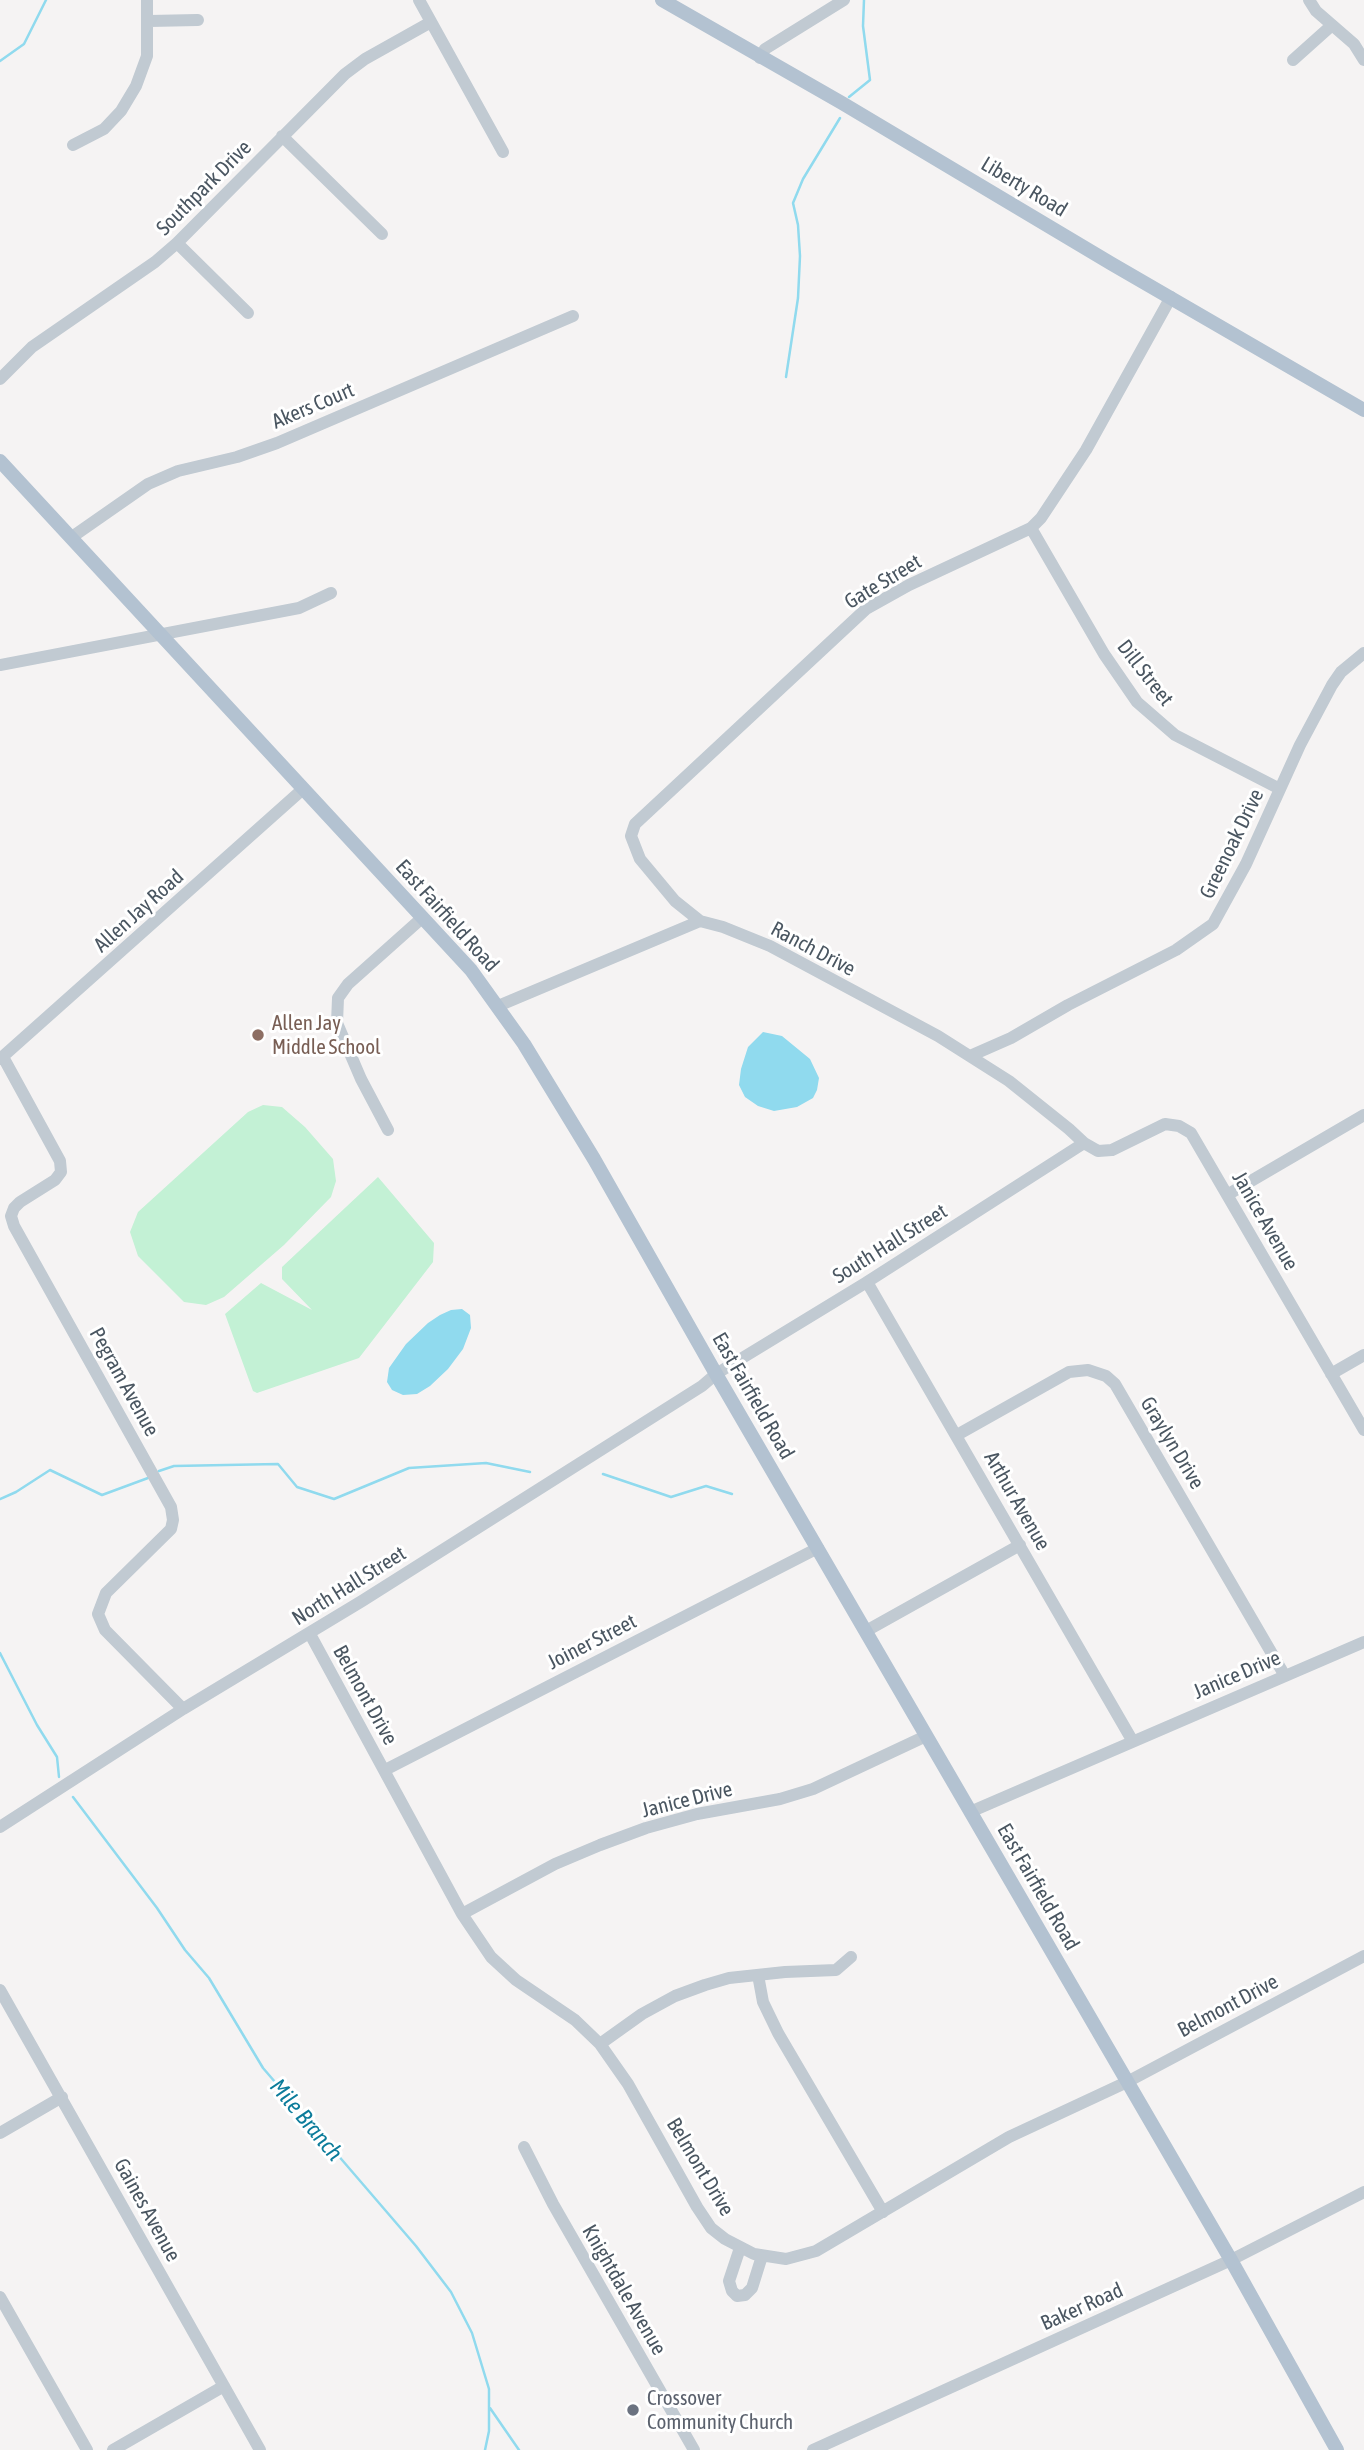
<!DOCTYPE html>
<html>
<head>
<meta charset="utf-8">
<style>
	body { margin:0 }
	canvas { display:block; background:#f5f3f3 }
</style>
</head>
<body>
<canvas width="1364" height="2450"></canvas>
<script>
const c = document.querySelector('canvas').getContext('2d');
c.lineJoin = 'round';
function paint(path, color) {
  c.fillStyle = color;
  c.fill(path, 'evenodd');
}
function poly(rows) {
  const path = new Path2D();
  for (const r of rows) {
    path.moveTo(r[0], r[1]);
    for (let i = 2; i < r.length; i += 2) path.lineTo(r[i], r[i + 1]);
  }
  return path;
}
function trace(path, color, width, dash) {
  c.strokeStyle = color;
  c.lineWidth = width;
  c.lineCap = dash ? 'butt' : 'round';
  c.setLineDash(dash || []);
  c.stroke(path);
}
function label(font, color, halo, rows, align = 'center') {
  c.font = font + ' "Asap Condensed",sans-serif';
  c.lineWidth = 6;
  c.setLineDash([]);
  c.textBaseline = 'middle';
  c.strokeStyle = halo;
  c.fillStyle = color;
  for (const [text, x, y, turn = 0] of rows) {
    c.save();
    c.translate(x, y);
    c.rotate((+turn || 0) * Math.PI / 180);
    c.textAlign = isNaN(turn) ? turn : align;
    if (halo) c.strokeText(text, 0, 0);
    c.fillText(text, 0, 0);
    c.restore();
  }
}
paint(poly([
	[263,1105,282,1107,305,1127,333,1159,336,1181,331,1197,284,1245,224,1297,206,1305,184,1302,138,1256,130,1232,138,1212,248,1112],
	[378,1177,434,1243,433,1262,359,1358,257,1393,253,1391,225,1314,261,1283,312,1310,282,1279,282,1267]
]), '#c3f1d5');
paint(poly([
	[763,1032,782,1036,810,1059,819,1078,817,1090,813,1098,797,1107,774,1111,758,1106,745,1097,739,1085,741,1069,748,1047],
	[462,1309,470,1315,471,1328,463,1349,448,1369,430,1386,417,1394,403,1395,392,1390,387,1382,389,1368,406,1344,428,1323,440,1315,451,1310]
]), '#90daee');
trace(poly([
	[0,61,24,44,46,0],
	[849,97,870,80,863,26,864,0],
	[786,377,798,298,800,256,798,225,793,203,803,179,840,118],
	[159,1471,174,1466,278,1464,297,1487,334,1499,409,1468,486,1463,530,1472],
	[603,1474,671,1497,706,1486,732,1494],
	[0,1499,16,1492,50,1470,102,1495,148,1478],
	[0,1653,37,1725,57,1757,59,1777],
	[73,1797,157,1908,185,1950,209,1978,263,2068,416,2246,451,2292,472,2333,489,2389,489,2431,485,2450],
	[490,2408,519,2450]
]), '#90daee', 2.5);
trace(poly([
	[419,0,503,152],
	[1309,0,1316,11,1354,44,1364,60],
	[149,21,198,20],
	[760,58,765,49,844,0],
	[1293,60,1331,26],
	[282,136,382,234],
	[73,145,104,129,121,111,136,86,147,56,147,0],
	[177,243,248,313],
	[0,379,32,347,155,262,177,243,345,74,365,59,431,22],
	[1031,528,1104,654,1137,702,1175,735,1280,789],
	[72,537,148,484,178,471,237,457,277,443,573,316],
	[0,665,299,608,331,593],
	[700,921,675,901,640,859,631,836,635,824,866,609,909,585,1031,528,1041,518,1086,450,1171,297],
	[498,1006,700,921,723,927,770,946,938,1036,1009,1081,1069,1129,1084,1143,1098,1151,1112,1150,1165,1124,1179,1126,1191,1133,1364,1430],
	[970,1056,1011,1038,1068,1005,1176,950,1213,924,1246,864,1300,745,1332,685,1341,672,1364,653],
	[3,1057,60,1161,61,1172,55,1180,20,1202,14,1208,11,1216,14,1226,171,1507,173,1520,171,1529,106,1593,98,1614,105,1630,183,1709],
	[0,1059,303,789],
	[388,1130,361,1079,337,1023,338,998,348,984,422,918],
	[1227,1195,1364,1115],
	[867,1282,1132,1740],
	[1331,1374,1364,1355],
	[957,1435,1069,1372,1088,1370,1106,1376,1115,1384,1285,1676],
	[866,1631,1020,1545],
	[310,1634,462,1914,491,1957,516,1980,575,2020,600,2044,628,2084,697,2207,711,2228,725,2239,754,2254,786,2259,816,2251,1009,2137,1127,2082,1364,1956],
	[385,1770,818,1548],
	[970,1812,1364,1642],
	[0,1827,183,1709,362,1601,702,1386,716,1374,867,1282,1084,1143],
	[462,1914,555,1864,600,1845,646,1828,697,1814,780,1799,813,1789,926,1736],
	[758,1975,763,2002,778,2033,883,2212],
	[0,1990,260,2450],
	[600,2044,642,2014,675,1996,705,1985,729,1978,785,1972,836,1970,851,1957],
	[0,2133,62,2097],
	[524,2147,553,2204,694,2450],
	[740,2248,729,2281,732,2291,737,2296,745,2295,752,2288,762,2256],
	[0,2297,87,2450],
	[113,2450,224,2386],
	[813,2450,1231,2260,1364,2192]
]), '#c1cad2', 12);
trace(poly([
	[662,0,842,103,1112,264,1364,410],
	[0,461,471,970,524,1044,594,1159,716,1374,1231,2260,1337,2450]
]), '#b3c2d1', 14);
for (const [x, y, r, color] of [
	[258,1035,7,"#8d6e63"],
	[633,2410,7,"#6b7280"]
]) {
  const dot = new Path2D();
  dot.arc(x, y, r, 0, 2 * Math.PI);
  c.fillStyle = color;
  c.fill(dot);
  trace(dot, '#fff', 2.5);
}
label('21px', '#4a5661', '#fff', [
	["Liberty Road",1024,187,31],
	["Southpark Drive",204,188,-45],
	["Akers Court",313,406,-23],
	["Gate Street",883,582,-31],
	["Dill Street",1145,673,52],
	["Greenoak Drive",1232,844,-64],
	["Allen Jay Road",139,911,-42],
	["East Fairfield Road",447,916,48],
	["Ranch Drive",813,949,28],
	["Janice Avenue",1265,1221,60],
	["South Hall Street",890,1244,-32],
	["Pegram Avenue",124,1382,61],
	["East Fairfield Road",753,1396,60],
	["Graylyn Drive",1172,1443,59],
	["Arthur Avenue",1017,1501,60],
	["North Hall Street",349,1586,-32],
	["Joiner Street",592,1642,-27],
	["Janice Drive",1237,1675,-23],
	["Belmont Drive",365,1695,61],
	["Janice Drive",687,1800,-14],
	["East Fairfield Road",1038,1887,60],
	["Belmont Drive",1228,2006,-28],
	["Belmont Drive",700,2167,59],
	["Gaines Avenue",147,2210,61],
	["Knightdale Avenue",624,2290,60],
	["Baker Road",1082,2307,-24]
]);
label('21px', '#785e54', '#fff', [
	["Allen Jay",272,1023],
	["Middle School",272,1047]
], 'left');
label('21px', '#5b616d', '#fff', [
	["Crossover",647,2398],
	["Community Church",647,2422]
], 'left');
label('italic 23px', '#0c7c9b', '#fff', [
	["Mile Branch",306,2120,50]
]);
</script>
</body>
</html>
